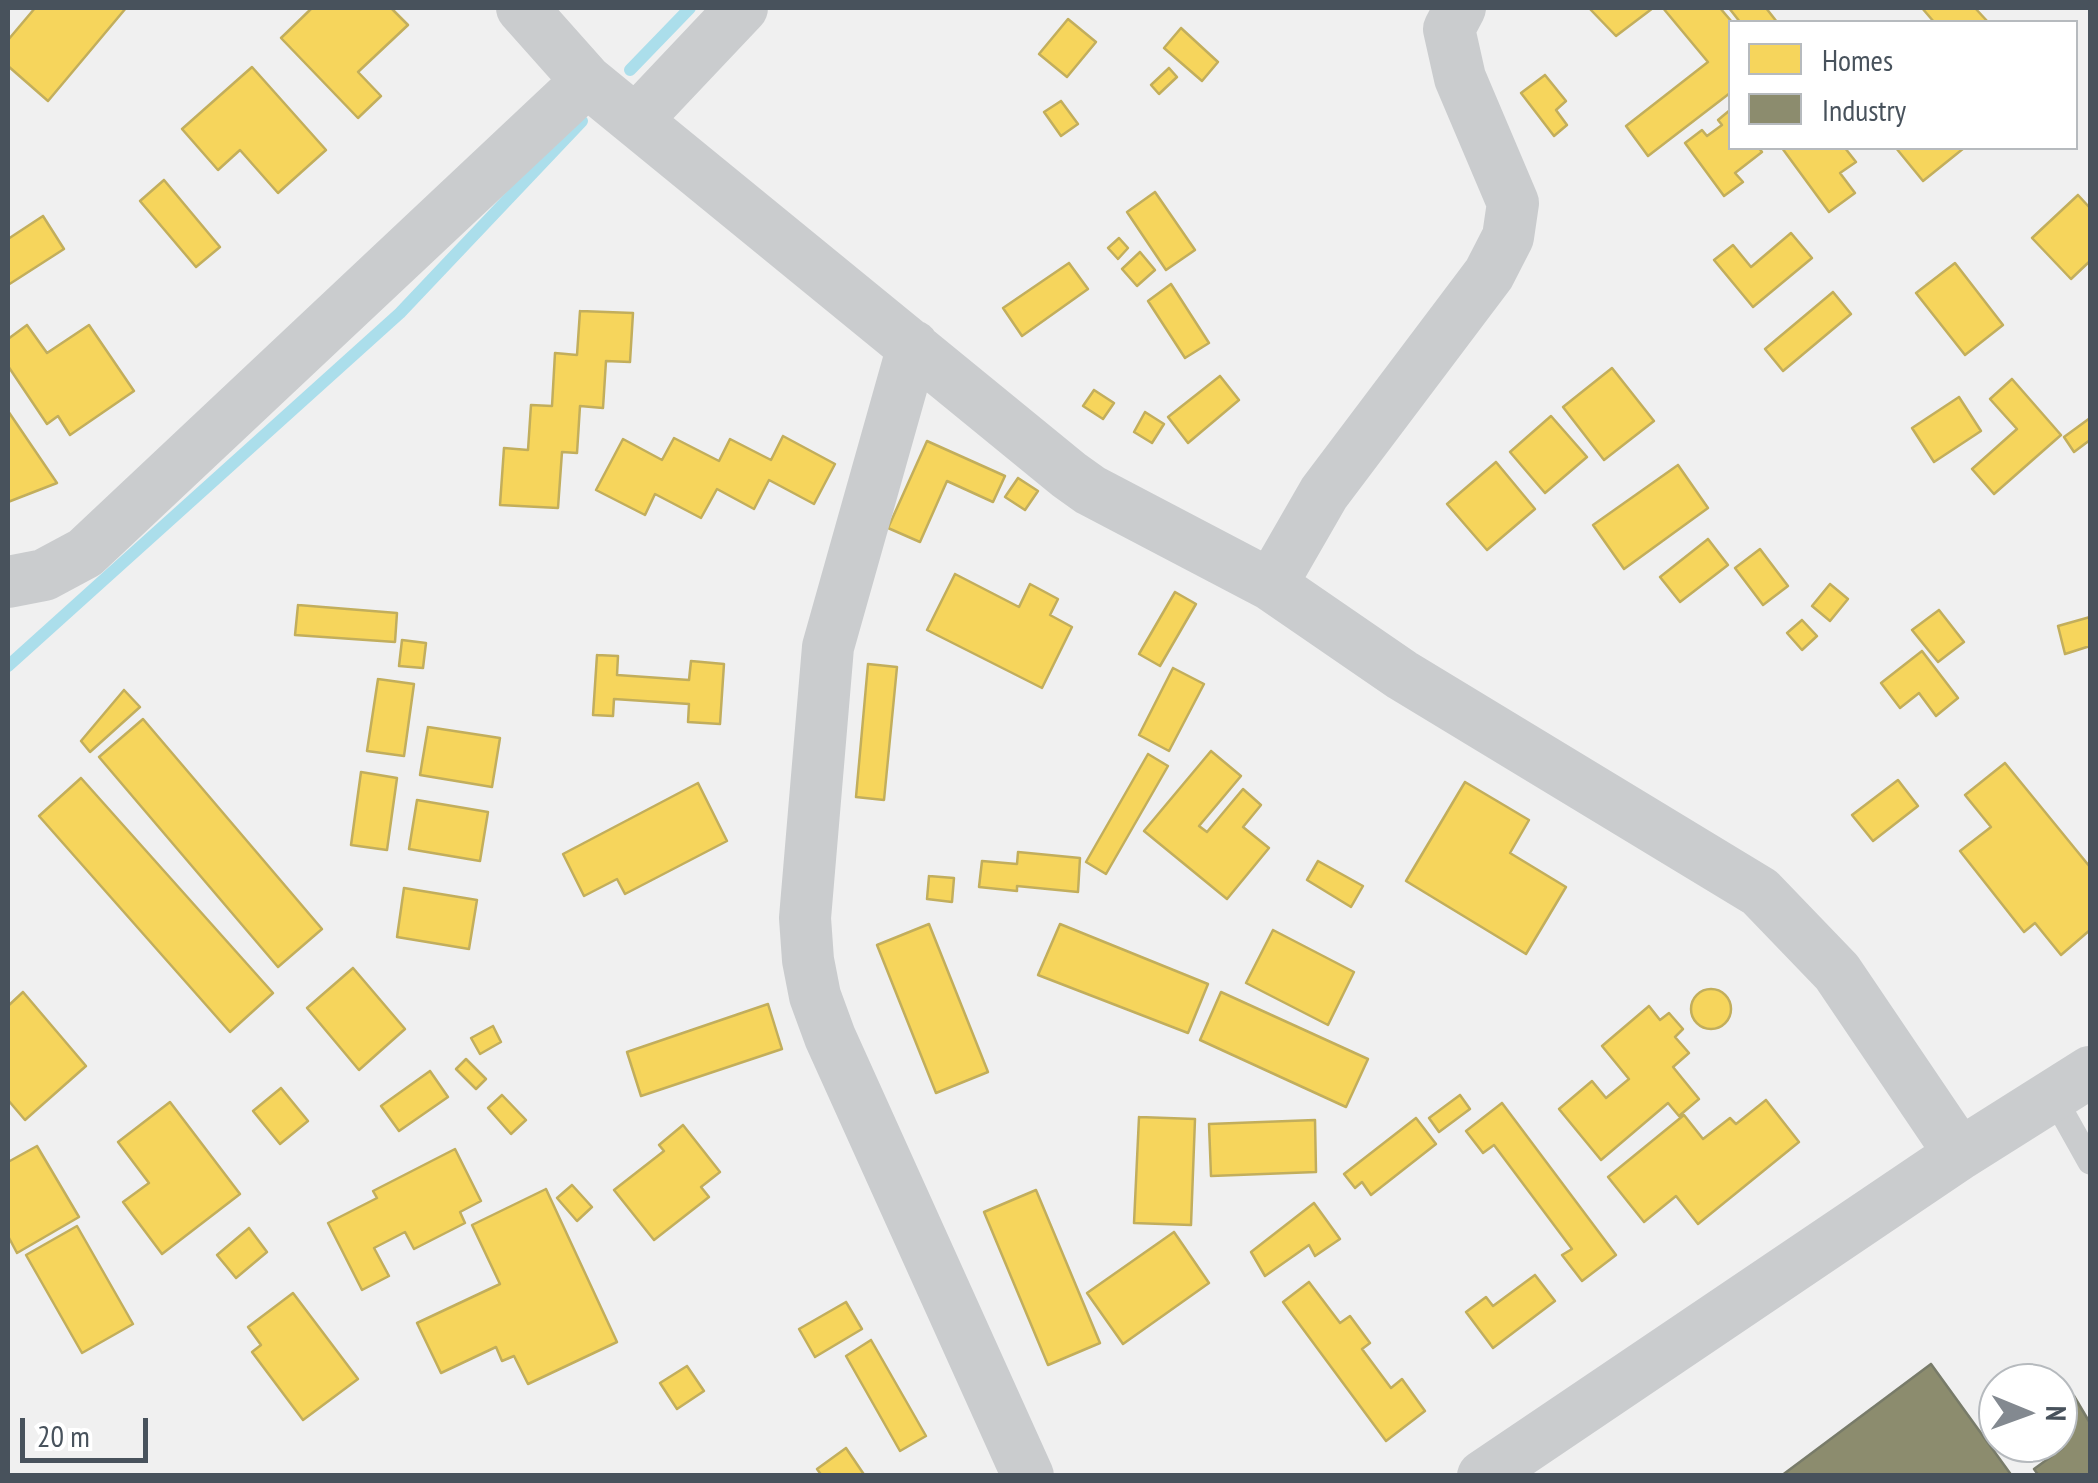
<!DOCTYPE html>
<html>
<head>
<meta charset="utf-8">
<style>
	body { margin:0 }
	#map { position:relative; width:2098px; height:1483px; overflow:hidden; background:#f0f0f0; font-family:"PT Sans Narrow",sans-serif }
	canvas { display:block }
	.frame { position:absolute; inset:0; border:10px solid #48525c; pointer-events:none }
	.legend { position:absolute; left:1728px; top:20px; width:350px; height:130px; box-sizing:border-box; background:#fff; border:2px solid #b6babe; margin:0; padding:12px 18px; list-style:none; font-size:30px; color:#48525c }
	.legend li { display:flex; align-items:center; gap:20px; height:50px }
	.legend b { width:50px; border:2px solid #b6babe }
	.north { position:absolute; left:1978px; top:1363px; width:100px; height:100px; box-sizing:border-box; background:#fff; border:2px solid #b6babe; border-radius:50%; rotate:91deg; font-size:28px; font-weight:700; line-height:40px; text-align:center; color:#48525c }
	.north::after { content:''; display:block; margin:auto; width:35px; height:45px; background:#838990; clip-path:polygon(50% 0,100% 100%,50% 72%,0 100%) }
	.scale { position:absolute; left:20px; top:1418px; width:128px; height:45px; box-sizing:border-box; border:5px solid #48525c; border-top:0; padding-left:12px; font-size:30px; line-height:35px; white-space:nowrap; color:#48525c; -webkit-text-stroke:8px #fff; paint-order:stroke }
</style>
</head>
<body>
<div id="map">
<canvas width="2098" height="1483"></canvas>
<div class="frame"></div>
<ul class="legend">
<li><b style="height:28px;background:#f6d55c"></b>Homes</li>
<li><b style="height:28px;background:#8c8c6e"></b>Industry</li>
</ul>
<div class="north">N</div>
<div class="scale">20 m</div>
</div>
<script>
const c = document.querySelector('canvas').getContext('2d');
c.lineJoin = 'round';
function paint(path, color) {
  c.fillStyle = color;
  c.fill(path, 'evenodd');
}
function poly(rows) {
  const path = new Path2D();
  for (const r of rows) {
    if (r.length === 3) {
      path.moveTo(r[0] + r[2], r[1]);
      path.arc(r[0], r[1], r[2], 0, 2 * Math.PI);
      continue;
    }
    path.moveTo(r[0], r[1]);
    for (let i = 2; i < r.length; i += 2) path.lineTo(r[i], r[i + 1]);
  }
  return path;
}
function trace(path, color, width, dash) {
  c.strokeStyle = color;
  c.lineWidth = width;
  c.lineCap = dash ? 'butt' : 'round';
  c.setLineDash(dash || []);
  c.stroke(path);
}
const homes = poly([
	[35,8,126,8,48,101,8,66,8,40,35,8],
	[312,8,391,8,408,25,358,72,381,96,358,118,281,38,312,8],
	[1589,8,1653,8,1616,36,1589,8],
	[1663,8,1720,8,1732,22,1730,93,1648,156,1626,126,1708,62,1663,8],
	[1729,8,1766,8,1777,22,1740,22,1729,8],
	[1922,8,1975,8,1988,22,1934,22,1922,8],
	[1068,19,1096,42,1067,77,1039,54,1068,19],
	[1181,28,1218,62,1202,81,1164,48,1181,28],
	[252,67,326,150,278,193,240,150,218,170,182,129,252,67],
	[1169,68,1177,77,1159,94,1151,85,1169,68],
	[1545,75,1566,101,1556,110,1567,125,1554,136,1521,93,1545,75],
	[1061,101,1078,124,1061,136,1044,112,1061,101],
	[1730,110,1730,148,1759,148,1762,152,1735,173,1743,182,1724,196,1685,143,1702,130,1707,136,1722,125,1718,120,1730,110],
	[1782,148,1845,148,1856,162,1840,173,1855,193,1829,212,1782,148],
	[1896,148,1964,148,1923,181,1896,148],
	[164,180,220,247,196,267,140,201,164,180],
	[1155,192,1195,250,1166,270,1127,212,1155,192],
	[2078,195,2090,208,2090,261,2071,279,2032,238,2078,195],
	[43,216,64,249,8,285,8,239,43,216],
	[1791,233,1812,258,1753,307,1714,260,1733,245,1751,267,1791,233],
	[1119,238,1128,248,1118,259,1108,248,1119,238],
	[1140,252,1155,270,1137,286,1122,269,1140,252],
	[1069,263,1088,289,1022,336,1003,308,1069,263],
	[1955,263,2003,325,1965,355,1916,293,1955,263],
	[1171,284,1209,343,1185,358,1148,301,1171,284],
	[1833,292,1851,314,1783,371,1765,349,1833,292],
	[580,311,633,313,630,362,606,361,603,408,580,406,577,453,562,452,558,508,500,505,504,448,528,450,531,405,552,406,555,353,577,355,580,311],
	[27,325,47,353,89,325,134,391,70,435,58,416,47,424,8,366,8,339,27,325],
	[1612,368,1654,421,1604,460,1563,407,1612,368],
	[1220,376,1239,400,1188,443,1168,417,1220,376],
	[2012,379,2061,435,1994,494,1972,469,2017,429,1990,399,2012,379],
	[1094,390,1114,403,1103,419,1083,406,1094,390],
	[1959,397,1981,431,1934,462,1912,428,1959,397],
	[8,411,57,483,8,502,8,411],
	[1145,412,1164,424,1152,443,1134,432,1145,412],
	[1551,416,1587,457,1545,493,1510,452,1551,416],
	[2090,418,2090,440,2074,452,2064,437,2090,418],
	[783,436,835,464,814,504,769,480,754,509,717,489,701,518,655,494,645,515,596,490,623,439,662,460,674,438,719,461,730,439,771,460,783,436],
	[927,441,1005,476,993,502,947,481,920,542,888,528,927,441],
	[1496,462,1535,509,1487,550,1447,504,1496,462],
	[1678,465,1708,508,1624,569,1593,525,1678,465],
	[1018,478,1038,491,1025,510,1005,497,1018,478],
	[1708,539,1728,565,1680,602,1660,577,1708,539],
	[1760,549,1788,586,1763,605,1735,568,1760,549],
	[955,574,1019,607,1030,584,1058,599,1050,615,1072,627,1042,688,927,630,955,574],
	[1830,584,1848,599,1830,621,1812,606,1830,584],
	[1175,592,1196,604,1160,666,1139,654,1175,592],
	[298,605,397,613,395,642,295,635,298,605],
	[1939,610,1964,642,1938,662,1912,630,1939,610],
	[2090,617,2090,646,2065,654,2058,626,2090,617],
	[1802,620,1817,636,1802,650,1787,633,1802,620],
	[402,640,426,643,423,668,399,666,402,640],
	[1922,651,1958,698,1936,716,1919,693,1900,708,1881,683,1922,651],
	[597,655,618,656,617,675,689,680,691,661,724,664,720,724,688,722,689,704,614,699,613,716,593,715,597,655],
	[868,664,897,667,884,800,856,797,868,664],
	[1173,668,1204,684,1169,751,1139,735,1173,668],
	[378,679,414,684,404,756,367,751,378,679],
	[124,690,140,707,90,752,81,741,124,690],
	[143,719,322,929,278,967,99,757,143,719],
	[428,727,500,738,492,787,420,775,428,727],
	[1211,751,1241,776,1199,826,1207,832,1243,789,1261,805,1243,827,1269,848,1227,899,1144,831,1211,751],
	[1148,754,1168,766,1106,874,1086,862,1148,754],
	[2005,763,2090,867,2090,930,2061,955,2035,923,2024,932,1960,851,1991,827,1965,795,2005,763],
	[361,772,397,778,387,850,351,845,361,772],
	[81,778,273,993,230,1032,39,816,81,778],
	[1898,780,1918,806,1873,841,1852,815,1898,780],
	[1465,782,1529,820,1510,853,1566,887,1526,954,1406,881,1465,782],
	[698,783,727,841,625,894,617,879,584,896,563,854,698,783],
	[417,800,488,812,480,861,409,849,417,800],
	[1018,852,1080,858,1078,892,1017,886,1017,891,979,887,982,861,1017,864,1018,852],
	[1318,861,1363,886,1351,907,1307,880,1318,861],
	[929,876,954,878,952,902,927,899,929,876],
	[404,888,477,900,469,949,397,937,404,888],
	[929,924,988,1072,936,1093,877,945,929,924],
	[1060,924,1208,984,1188,1033,1038,975,1060,924],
	[1273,930,1354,972,1328,1025,1246,983,1273,930],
	[353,968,405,1029,359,1070,307,1008,353,968],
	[1711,1009,20],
	[23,992,86,1066,25,1120,8,1100,8,1006,23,992],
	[1221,992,1368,1059,1346,1107,1200,1040,1221,992],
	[768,1004,782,1049,641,1096,627,1052,768,1004],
	[1649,1006,1660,1020,1669,1013,1683,1029,1675,1037,1689,1053,1673,1067,1699,1099,1679,1116,1668,1103,1601,1160,1559,1109,1592,1081,1606,1098,1629,1079,1602,1046,1649,1006],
	[493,1026,501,1042,480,1054,471,1038,493,1026],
	[466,1059,486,1079,476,1089,456,1069,466,1059],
	[430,1071,448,1097,399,1131,381,1106,430,1071],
	[281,1088,308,1121,280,1144,253,1111,281,1088],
	[502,1095,526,1120,511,1134,488,1108,502,1095],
	[1460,1095,1470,1109,1439,1132,1429,1118,1460,1095],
	[1766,1100,1799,1142,1698,1224,1676,1196,1644,1222,1608,1177,1684,1115,1703,1139,1730,1118,1736,1124,1766,1100],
	[170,1102,240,1194,162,1254,123,1202,149,1183,118,1142,170,1102],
	[1502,1103,1616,1255,1582,1281,1562,1255,1572,1249,1494,1145,1483,1153,1466,1131,1502,1103],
	[1139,1117,1195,1119,1191,1225,1134,1223,1139,1117],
	[1416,1118,1436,1144,1371,1195,1362,1182,1355,1188,1344,1174,1416,1118],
	[1315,1120,1316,1172,1211,1176,1209,1124,1315,1120],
	[683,1125,720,1172,701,1187,709,1197,654,1240,614,1190,664,1151,659,1145,683,1125],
	[37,1146,79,1217,17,1253,8,1236,8,1162,37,1146],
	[455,1149,481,1201,460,1212,465,1223,414,1249,405,1232,374,1248,389,1276,362,1290,328,1223,377,1198,373,1191,455,1149],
	[572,1185,592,1207,577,1221,557,1198,572,1185],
	[546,1189,617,1342,528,1384,514,1356,502,1361,496,1347,441,1373,417,1323,500,1284,472,1225,546,1189],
	[1036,1190,1100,1343,1048,1365,984,1212,1036,1190],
	[1314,1203,1340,1239,1315,1256,1309,1245,1265,1276,1251,1252,1314,1203],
	[77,1226,133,1324,82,1353,26,1255,77,1226],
	[249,1228,267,1252,236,1278,217,1255,249,1228],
	[1174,1232,1209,1283,1123,1344,1087,1293,1174,1232],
	[1535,1275,1555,1301,1493,1348,1466,1312,1486,1297,1493,1306,1535,1275],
	[1309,1282,1340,1323,1350,1316,1370,1343,1362,1349,1391,1388,1402,1379,1425,1411,1386,1441,1283,1302,1309,1282],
	[293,1293,358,1379,303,1420,252,1352,261,1345,248,1327,293,1293],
	[846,1302,862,1329,815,1357,799,1329,846,1302],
	[871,1340,926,1436,900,1451,846,1356,871,1340],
	[687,1366,704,1391,677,1409,660,1383,687,1366],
	[846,1448,865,1476,822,1476,817,1469,846,1448]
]);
paint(homes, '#f6d55c');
trace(homes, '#c2ae5c', 2.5);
const industry = poly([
	[1931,1364,2012,1476,1781,1476,1931,1364],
	[2074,1396,2090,1423,2090,1476,2039,1476,2034,1469,2063,1448,2058,1440,2058,1408,2074,1396]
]);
paint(industry, '#8c8c6e');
trace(industry, '#787b69', 2.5);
trace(poly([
	[630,70,690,8],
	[8,666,400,313,582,121]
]), '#abdeeb', 12);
trace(poly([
	[2053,1096,2090,1162]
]), '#caccce', 25);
trace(poly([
	[522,8,587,81,1069,475,1090,490,1271,585,1402,675,1760,892,1837,972,1960,1154],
	[637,119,742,8],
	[913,346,828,647,805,918,808,960,815,996,830,1037,1028,1476],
	[8,582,44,575,85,553,587,81],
	[1271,585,1324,493,1489,274,1508,237,1513,203,1460,78,1449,29,1460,8],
	[1483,1476,1960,1154,2090,1072]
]), '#caccce', 52);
</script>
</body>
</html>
